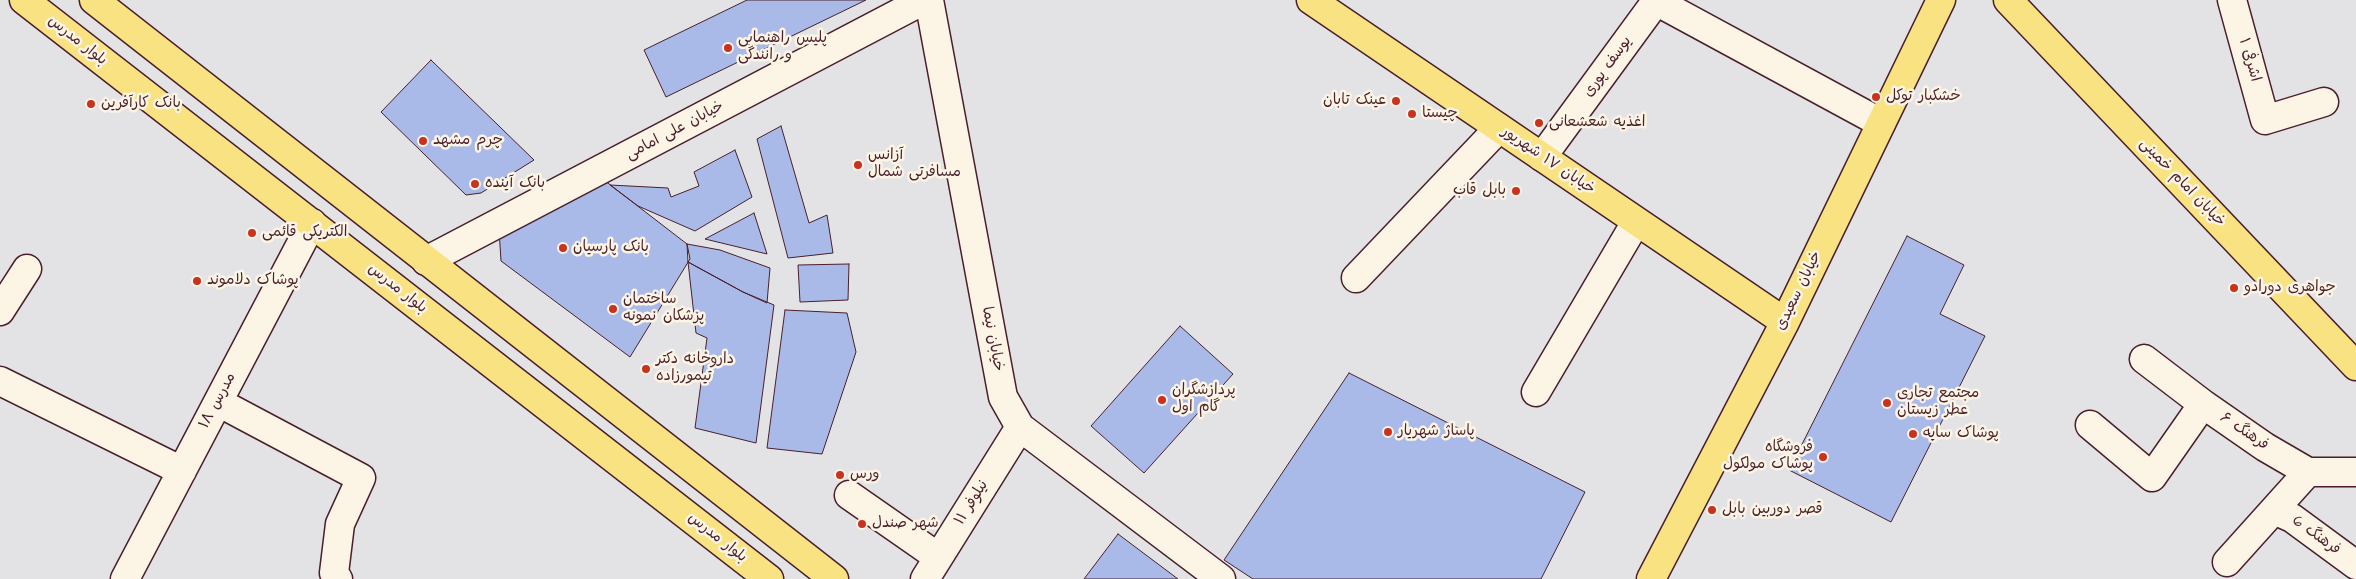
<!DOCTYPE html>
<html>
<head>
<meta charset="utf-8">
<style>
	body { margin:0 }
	canvas { display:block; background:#e3e3e6 }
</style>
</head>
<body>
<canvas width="2356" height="579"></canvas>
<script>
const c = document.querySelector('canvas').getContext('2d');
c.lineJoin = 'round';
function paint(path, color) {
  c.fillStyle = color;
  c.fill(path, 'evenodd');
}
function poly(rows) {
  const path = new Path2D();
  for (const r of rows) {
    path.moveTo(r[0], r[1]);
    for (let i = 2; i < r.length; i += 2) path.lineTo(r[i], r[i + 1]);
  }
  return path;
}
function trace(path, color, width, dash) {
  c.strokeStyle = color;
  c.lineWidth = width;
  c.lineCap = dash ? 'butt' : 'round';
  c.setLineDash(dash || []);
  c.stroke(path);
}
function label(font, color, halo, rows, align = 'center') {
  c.font = font + ' "Architects Daughter","Playpen Sans Arabic",sans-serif';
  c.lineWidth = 5;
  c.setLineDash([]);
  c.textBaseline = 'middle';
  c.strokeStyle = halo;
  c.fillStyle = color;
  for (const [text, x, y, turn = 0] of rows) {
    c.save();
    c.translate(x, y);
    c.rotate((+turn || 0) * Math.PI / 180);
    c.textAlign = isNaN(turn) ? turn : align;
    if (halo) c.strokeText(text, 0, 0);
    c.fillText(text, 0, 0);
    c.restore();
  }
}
const building = poly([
	[747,0,866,0,666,97,644,50,747,0],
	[431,60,534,160,481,193,466,195,381,112,431,60],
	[781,126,809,223,827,215,833,253,788,258,757,139,781,126],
	[735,150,752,197,695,231,638,206,610,185,668,188,671,197,699,186,694,172,735,150],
	[600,177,687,244,690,259,630,357,501,261,499,230,600,177],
	[754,213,767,254,705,239,754,213],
	[1907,236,1964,265,1940,314,1985,336,1891,522,1789,470,1907,236],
	[687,244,720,250,770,268,767,303,743,292,688,262,687,244],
	[688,262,743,292,774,305,756,443,695,428,707,338,696,333,688,262],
	[849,264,848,300,800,302,798,265,849,264],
	[785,310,847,313,856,352,822,454,767,448,785,310],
	[1180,326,1233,374,1144,473,1091,426,1180,326],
	[1349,373,1585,492,1541,579,1253,579,1224,560,1349,373],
	[1118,534,1178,579,1084,579,1118,534]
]);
paint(building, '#a9bae9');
trace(building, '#4a1f2b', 1);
const minor = poly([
	[929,0,1003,397,1020,427,1221,579],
	[1654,0,1881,123],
	[2232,0,2265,120,2324,102],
	[1542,157,1657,0],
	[426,261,924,0],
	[1356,278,1499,128],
	[0,311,27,269],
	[2144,359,2203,404,2265,447,2308,472,2356,472],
	[0,381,182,471],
	[1536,392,1636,222],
	[218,402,361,478,340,524,334,573,338,579],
	[2090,425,2152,477,2203,404],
	[849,495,938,557],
	[2274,510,2292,518,2356,565],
	[2227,562,2308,472],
	[125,579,312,223],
	[925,579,1020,427]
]);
const major = poly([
	[24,0,769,579],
	[94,0,834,579],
	[1311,0,1785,322],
	[2008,0,2356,366],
	[1651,579,1785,322,1941,0]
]);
trace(minor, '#4a1f2b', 31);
trace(major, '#4a1f2b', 31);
trace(minor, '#fcf5e5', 28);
trace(major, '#f8e281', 28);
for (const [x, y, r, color] of [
	[728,48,5,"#c8321e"],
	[1876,97,5,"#c8321e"],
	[1396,101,5,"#c8321e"],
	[91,104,5,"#c8321e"],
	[1412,114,5,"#c8321e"],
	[1539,123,5,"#c8321e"],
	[423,141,5,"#c8321e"],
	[858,165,5,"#c8321e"],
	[475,184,5,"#c8321e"],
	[1516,191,5,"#c8321e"],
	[252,233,5,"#c8321e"],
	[563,248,5,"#c8321e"],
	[197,281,5,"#c8321e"],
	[2234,288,5,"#c8321e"],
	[613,309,5,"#c8321e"],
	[646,369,5,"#c8321e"],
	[1162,400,5,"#c8321e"],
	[1887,403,5,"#c8321e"],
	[1388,432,5,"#c8321e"],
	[1913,434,5,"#c8321e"],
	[1823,457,5,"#c8321e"],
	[840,475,5,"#c8321e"],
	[1712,510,5,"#c8321e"],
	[862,524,5,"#c8321e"]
]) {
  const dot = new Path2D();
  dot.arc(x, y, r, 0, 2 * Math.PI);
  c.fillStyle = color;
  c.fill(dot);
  trace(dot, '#fcf5e5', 2);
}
label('15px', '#4a1f2b', '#fcf5e5', [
	["پلیس راهنمایی",738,39],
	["و رانندگی",738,56],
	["خشکبار توکل",1886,97],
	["عینک تابان",1386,101,"right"],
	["بانک کارآفرین",101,104],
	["چیستا",1422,114],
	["اغذیه شعشعانی",1549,123],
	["چرم مشهد",433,141],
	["آزانس",868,156],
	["مسافرتی شمال",868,173],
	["بانک آینده",485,184],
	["بابل قاب",1506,191,"right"],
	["الکتریکی قائمی",262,233],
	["بانک پارسیان",573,248],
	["پوشاک دلاموند",207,281],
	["جواهری دورادو",2244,288],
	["ساختمان",623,300],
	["پزشکان نمونه",623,317],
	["داروخانه دکتر",656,360],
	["تیمورزاده",656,377],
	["پردازشگران",1172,391],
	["گام اول",1172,408],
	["مجتمع تجاری",1897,394],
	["عطر زیستان",1897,411],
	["پاساژ شهریار",1398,432],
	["پوشاک سایه",1923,434],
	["فروشگاه",1813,448,"right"],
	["پوشاک مولکول",1813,465,"right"],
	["ورس",850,475],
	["قصر دوربین بابل",1722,510],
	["شهر صندل",872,524]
], 'left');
label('15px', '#4a1f2b', '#fcf5e5', [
	["بلوار مدرس",77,41,38],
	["اشرفی ۱",2249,60,74],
	["یوسف پوری",1608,67,-54],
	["خیابان علی امامی",675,131,-28],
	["خیابان ۱۷ شهریور",1548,161,34],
	["خیابان امام خمینی",2182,183,46],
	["بلوار مدرس",397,289,38],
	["خیابان سعیدی",1799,291,-64],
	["خیابان نیما",992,339,79],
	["مدرس ۱۸",218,401,-62],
	["فرهنگ ۶",2244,432,34],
	["نیلوفر ۱۱",972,503,-58],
	["فرهنگ 6",2316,536,36],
	["بلوار مدرس",717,538,38]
]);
</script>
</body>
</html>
